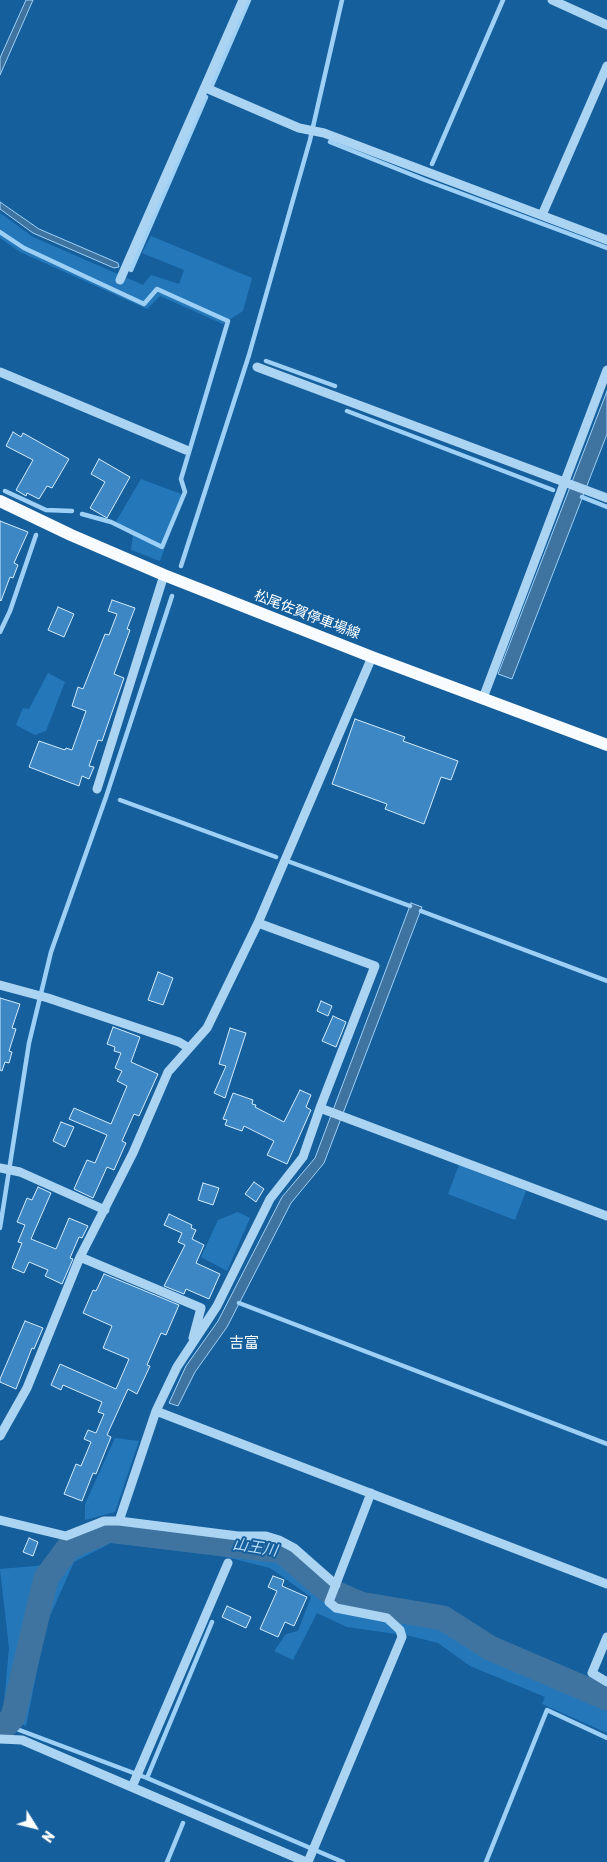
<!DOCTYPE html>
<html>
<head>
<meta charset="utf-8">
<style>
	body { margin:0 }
	#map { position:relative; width:607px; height:1862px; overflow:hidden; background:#155f9d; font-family:Rubik,sans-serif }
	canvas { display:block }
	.north { position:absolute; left:10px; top:1802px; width:50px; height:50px; -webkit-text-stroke:4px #155f9d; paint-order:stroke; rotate:126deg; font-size:14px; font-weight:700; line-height:20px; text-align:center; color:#fff }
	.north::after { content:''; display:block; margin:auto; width:18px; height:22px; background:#fff; clip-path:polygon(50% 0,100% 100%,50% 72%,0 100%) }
</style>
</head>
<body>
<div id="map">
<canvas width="607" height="1862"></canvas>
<div class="north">N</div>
</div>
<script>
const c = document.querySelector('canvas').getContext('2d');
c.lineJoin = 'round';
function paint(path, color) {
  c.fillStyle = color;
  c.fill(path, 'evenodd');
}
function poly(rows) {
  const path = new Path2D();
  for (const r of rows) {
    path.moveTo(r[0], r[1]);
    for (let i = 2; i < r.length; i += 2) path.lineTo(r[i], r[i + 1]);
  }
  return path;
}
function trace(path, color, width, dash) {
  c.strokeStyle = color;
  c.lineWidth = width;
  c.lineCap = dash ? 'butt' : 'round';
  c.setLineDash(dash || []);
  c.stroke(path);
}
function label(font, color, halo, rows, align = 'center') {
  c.font = font + ' Rubik,"Noto Sans JP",sans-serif';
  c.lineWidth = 4;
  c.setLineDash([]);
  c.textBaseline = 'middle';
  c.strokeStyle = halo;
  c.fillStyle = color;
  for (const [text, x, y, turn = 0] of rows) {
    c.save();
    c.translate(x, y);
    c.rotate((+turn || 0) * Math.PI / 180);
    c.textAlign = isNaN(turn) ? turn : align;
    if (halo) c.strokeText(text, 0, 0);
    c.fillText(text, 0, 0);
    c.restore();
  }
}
paint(poly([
	[0,213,33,237,143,285,151,275,179,284,184,270,142,253,151,236,252,278,243,311,223,324,160,296,147,309,20,252,0,238],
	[141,479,184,495,160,561,131,550,133,536,115,523],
	[48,673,65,682,46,731,35,735,16,725,23,708,29,709],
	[459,1165,526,1191,515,1220,448,1194],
	[238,1212,250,1218,227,1271,201,1257,218,1220],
	[115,1438,139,1441,115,1512,85,1520,85,1504],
	[109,1535,280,1554,318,1589,340,1604,444,1624,487,1652,607,1705,607,1733,542,1704,545,1697,470,1666,438,1643,410,1636,347,1627,317,1613,293,1660,274,1651,286,1634,298,1631,311,1597,270,1568,222,1556,111,1543,74,1562,46,1625,26,1726,17,1722,47,1597,69,1554],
	[46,1565,26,1618,10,1711,3,1715,9,1648,0,1569]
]), '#2478ba');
const water = poly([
	[26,0,33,0,0,75,0,58,26,0],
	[0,202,39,229,118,263,119,267,114,268,33,233,0,209,0,202],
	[607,391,607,434,512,679,498,674,607,391],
	[411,903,422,907,324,1163,291,1203,227,1327,195,1372,178,1406,169,1403,186,1366,218,1321,282,1197,315,1158,411,903]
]);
paint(water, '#4074a0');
trace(water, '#9ed0f6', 1);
trace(poly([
	[212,85,249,0],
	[330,142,425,180,607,248],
	[432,164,503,0],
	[0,232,24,248,144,304,157,289,228,321,181,479,185,492,162,547,111,522,82,514],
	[131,270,206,97],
	[266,361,335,386],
	[347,411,553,490],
	[5,491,46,510,72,511],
	[582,497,607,507],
	[181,566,249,355,310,140,342,0],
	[0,632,10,611,36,535],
	[120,800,276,857],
	[290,862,410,906],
	[421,911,607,981],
	[0,1228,29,1043,51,952,106,797,172,596],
	[239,1303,607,1444],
	[6,1725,147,1778,343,1862],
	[147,1778,212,1622],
	[167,1862,183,1823],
	[486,1862,547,1710,607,1738]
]), '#9ed0f6', 4.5);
trace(poly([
	[0,1725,6,1725,13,1717,46,1578,69,1547,109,1530,282,1551,326,1589,360,1604,443,1618,490,1648,607,1698]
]), '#4074a0', 25);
const building = poly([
	[13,432,21,437,23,433,69,459,52,488,47,486,39,499,27,493,26,496,16,490,33,460,6,446,13,432],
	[99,459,130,477,107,518,90,508,105,482,91,474,99,459],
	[0,521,28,532,14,563,18,565,13,578,10,577,1,601,0,600,0,521],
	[112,600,135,608,127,629,130,630,114,674,124,678,102,741,98,740,89,766,94,767,89,779,82,776,79,786,29,767,39,741,65,750,66,748,72,750,86,711,72,706,78,687,83,689,105,634,109,635,117,614,108,611,112,600],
	[58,607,74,614,64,637,48,630,58,607],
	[355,719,405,737,403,741,458,761,451,780,441,777,424,824,385,809,387,804,332,784,355,719],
	[158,972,173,978,163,1005,148,1000,158,972],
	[0,998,20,1004,12,1028,16,1029,9,1051,12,1052,9,1063,5,1062,2,1071,0,1070,0,998],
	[321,1001,332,1006,328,1016,317,1011,321,1001],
	[333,1016,346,1022,336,1047,322,1041,333,1016],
	[113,1027,140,1037,131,1062,158,1074,139,1116,134,1114,122,1141,126,1143,114,1170,107,1167,93,1198,74,1189,87,1160,95,1163,107,1135,69,1119,74,1108,111,1124,127,1086,117,1081,122,1071,115,1068,121,1053,114,1051,115,1047,107,1044,113,1027],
	[230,1028,246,1033,225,1098,214,1093,226,1066,219,1064,230,1028],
	[300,1090,311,1095,306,1107,311,1110,287,1164,267,1155,274,1141,244,1126,242,1131,225,1125,227,1120,223,1119,233,1093,253,1100,252,1104,256,1105,255,1107,284,1122,300,1090],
	[61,1122,74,1127,65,1147,53,1141,61,1122],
	[254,1182,264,1189,256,1202,245,1194,254,1182],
	[203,1183,219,1188,213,1205,198,1200,203,1183],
	[38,1187,51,1193,31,1239,56,1249,69,1218,88,1226,82,1238,79,1237,70,1258,73,1259,62,1284,45,1276,48,1270,29,1262,24,1273,12,1268,22,1243,18,1242,25,1225,17,1222,27,1198,32,1200,38,1187],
	[169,1214,192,1225,191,1228,196,1230,192,1239,204,1245,196,1263,220,1274,209,1299,186,1289,184,1294,164,1286,185,1245,178,1242,182,1233,164,1225,169,1214],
	[104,1274,179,1305,166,1335,161,1333,147,1365,150,1366,137,1394,128,1389,107,1435,111,1437,96,1474,93,1473,82,1501,64,1494,76,1464,81,1466,91,1442,84,1439,88,1430,96,1433,104,1414,98,1412,102,1402,63,1385,61,1390,51,1385,60,1364,116,1389,129,1359,103,1348,112,1326,83,1313,93,1290,96,1291,104,1274],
	[25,1321,43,1328,34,1349,32,1348,16,1389,0,1382,0,1379,25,1321],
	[29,1538,38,1542,33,1556,23,1552,29,1538],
	[273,1576,284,1580,282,1586,307,1597,294,1626,285,1622,278,1637,260,1629,277,1591,268,1587,273,1576],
	[227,1606,251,1617,246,1628,222,1617,227,1606]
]);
paint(building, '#3d88c4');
trace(building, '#d4ebfd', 1);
trace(poly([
	[552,0,607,25],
	[206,88,299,128,324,133,607,240],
	[542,215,607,66],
	[120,280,243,0],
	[257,367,607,498],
	[0,372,186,450],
	[483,698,607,370],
	[97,789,164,575],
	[0,985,48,998,179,1042,189,1048],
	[320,1108,607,1216],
	[0,1168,20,1172,105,1210],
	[80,1257,201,1308,193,1338],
	[156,1411,607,1584],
	[0,1436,27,1388,80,1257,133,1153,168,1072,207,1028,258,923,372,657],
	[0,1520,66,1536,104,1521,119,1521,156,1411,177,1367,217,1306,270,1199,303,1157,320,1108,375,966,258,923],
	[119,1521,238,1536,266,1536,279,1540,294,1548,336,1585],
	[607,1637,592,1673,607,1682],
	[0,1739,22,1740,306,1862],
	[132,1787,228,1563],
	[308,1862,402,1637,400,1630,387,1618,336,1608,329,1602,371,1493]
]), '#abd4f3', 9);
trace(poly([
	[0,501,71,535,164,575,372,657,607,745]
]), '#f8fbff', 12);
label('14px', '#fff', '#155f9d', [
	["松尾佐賀停車場線",307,615,21]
]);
label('15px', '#fff', '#155f9d', [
	["吉富",244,1344]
]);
label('italic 15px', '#b8ddfa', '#155f9d', [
	["山王川",255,1548,9]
]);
</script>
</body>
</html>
